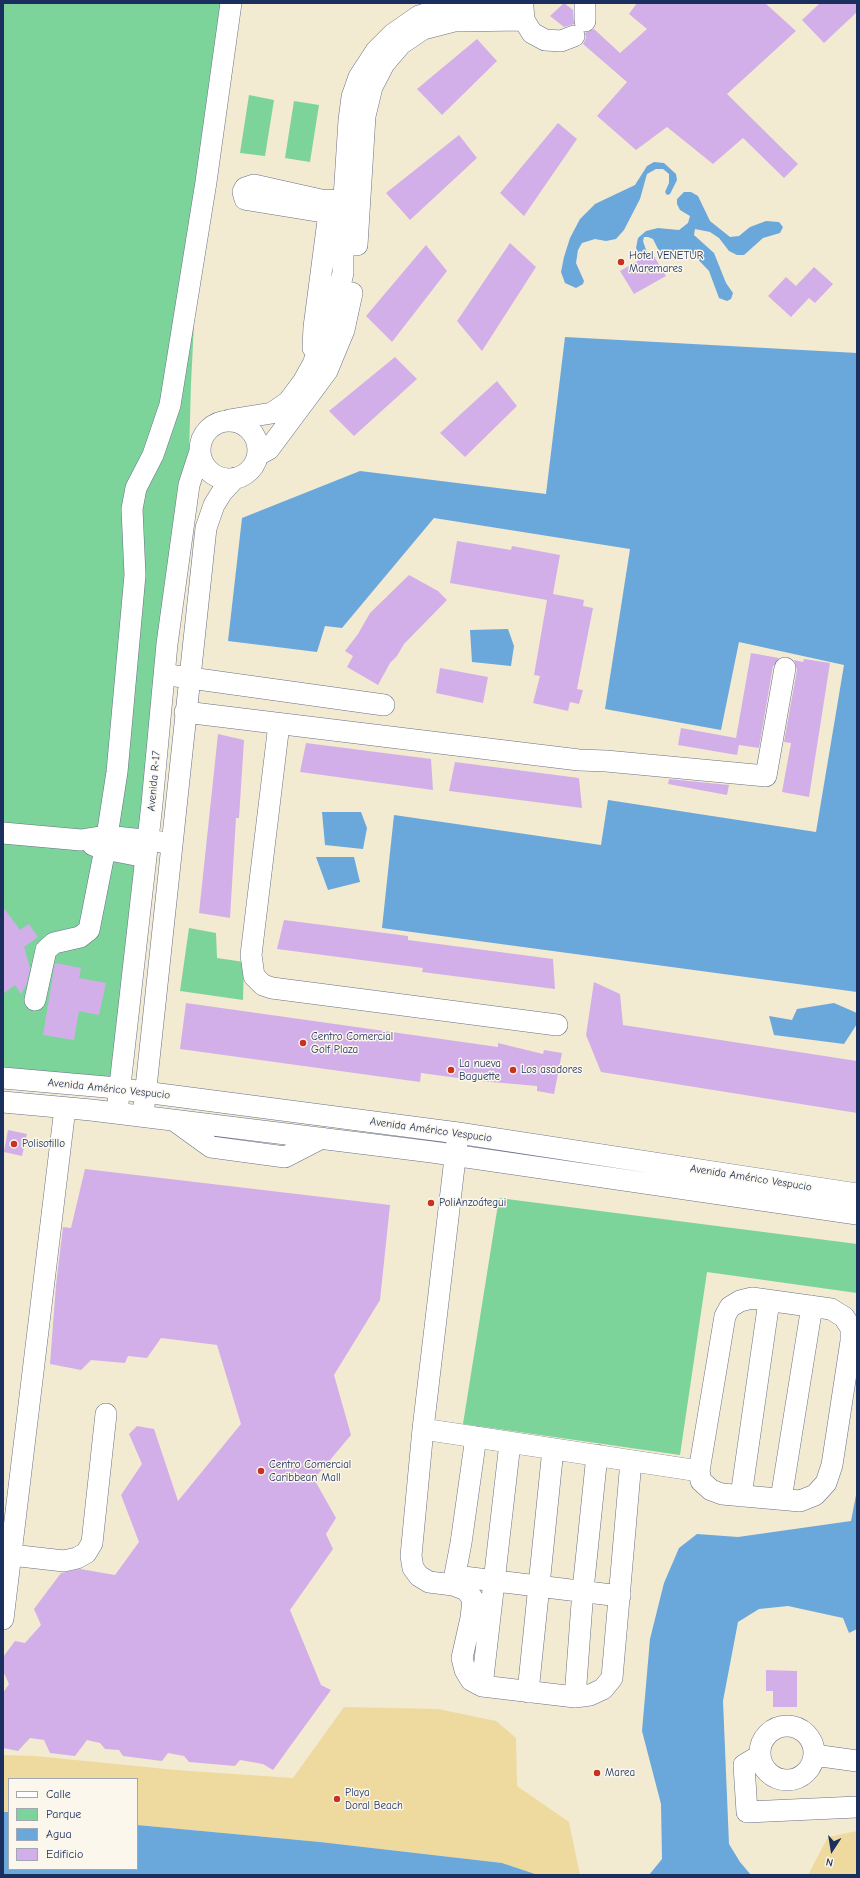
<!DOCTYPE html>
<html>
<head>
<meta charset="utf-8">
<style>
	body { margin:0 }
	#map { position:relative; width:860px; height:1878px; overflow:hidden; background:#f3ead2; font-family:"Comic Neue",sans-serif }
	canvas { display:block }
	.frame { position:absolute; inset:0; border:4px solid #1b2f5e; pointer-events:none }
	.legend { position:absolute; left:8px; top:1778px; width:130px; height:92px; box-sizing:border-box; background:#fbf7ec; border:1px solid #a1a7b3; margin:0; padding:5px 7px; list-style:none; font-size:12px; color:#1b2f5e }
	.legend li { display:flex; align-items:center; gap:8px; height:20px }
	.legend b { width:20px; border:1px solid #a1a7b3 }
	.north { position:absolute; left:812px; top:1830px; width:40px; height:40px; -webkit-text-stroke:3px #fbf7ec; paint-order:stroke; rotate:192deg; font-size:11px; font-weight:700; line-height:16px; text-align:center; color:#1b2f5e }
	.north::after { content:''; display:block; margin:auto; width:14px; height:18px; background:#1b2f5e; clip-path:polygon(50% 0,100% 100%,50% 72%,0 100%) }
</style>
</head>
<body>
<div id="map">
<canvas width="860" height="1878"></canvas>
<div class="frame"></div>
<ul class="legend">
<li><b style="height:5px;background:#fff"></b>Calle</li>
<li><b style="height:11px;background:#7cd49a"></b>Parque</li>
<li><b style="height:11px;background:#6aa7db"></b>Agua</li>
<li><b style="height:11px;background:#d3afe9"></b>Edificio</li>
</ul>
<div class="north">N</div>
</div>
<script>
const c = document.querySelector('canvas').getContext('2d');
c.lineJoin = 'round';
function paint(path, color) {
  c.fillStyle = color;
  c.fill(path, 'evenodd');
}
function poly(rows) {
  const path = new Path2D();
  for (const r of rows) {
    if (r.length === 3) {
      path.moveTo(r[0] + r[2], r[1]);
      path.arc(r[0], r[1], r[2], 0, 2 * Math.PI);
      continue;
    }
    path.moveTo(r[0], r[1]);
    for (let i = 2; i < r.length; i += 2) path.lineTo(r[i], r[i + 1]);
  }
  return path;
}
function trace(path, color, width, dash) {
  c.strokeStyle = color;
  c.lineWidth = width;
  c.lineCap = dash ? 'butt' : 'round';
  c.setLineDash(dash || []);
  c.stroke(path);
}
function label(font, color, halo, rows, align = 'center') {
  c.font = font + ' "Comic Neue",sans-serif';
  c.lineWidth = 3;
  c.setLineDash([]);
  c.textBaseline = 'middle';
  c.strokeStyle = halo;
  c.fillStyle = color;
  for (const [text, x, y, turn = 0] of rows) {
    c.save();
    c.translate(x, y);
    c.rotate((+turn || 0) * Math.PI / 180);
    c.textAlign = isNaN(turn) ? turn : align;
    if (halo) c.strokeText(text, 0, 0);
    c.fillText(text, 0, 0);
    c.restore();
  }
}
paint(poly([
	[3,3,222,3,202,162,191,384,189,454,119,1089,3,1078],
	[249,95,274,100,265,156,240,153],
	[294,101,319,105,310,162,285,158],
	[189,928,216,933,217,958,244,962,243,1000,180,991],
	[499,1198,857,1244,857,1293,707,1272,680,1455,463,1424]
]), '#7cd49a');
paint(poly([
	[344,1707,438,1709,496,1721,516,1738,517,1786,569,1822,580,1875,538,1875,501,1863,320,1842,137,1825,137,1779,9,1779,9,1812,3,1812,3,1755,35,1756,176,1770,293,1778],
	[857,1831,857,1875,808,1875,828,1837]
]), '#eeda9e');
paint(poly([
	[654,162,664,163,676,174,677,180,670,194,667,195,665,192,669,183,669,174,663,169,656,169,647,174,640,199,624,230,616,239,606,241,595,239,582,243,578,250,576,263,584,281,583,284,576,288,565,283,561,272,564,257,570,238,580,219,595,204,635,185,647,166],
	[684,192,691,192,698,196,710,221,730,237,739,236,750,227,766,221,779,222,783,227,780,233,763,238,744,255,737,255,729,251,719,238,710,232,695,229,694,235,714,253,726,283,733,293,731,299,727,301,719,298,709,271,691,252,681,251,676,254,663,253,658,249,653,239,648,237,644,237,643,241,647,253,645,256,638,253,636,248,638,238,646,231,658,228,679,230,688,223,690,216,680,210,677,204,677,199],
	[565,337,857,353,857,992,382,928,394,815,601,845,608,800,816,832,844,665,739,642,721,730,605,709,630,549,434,518,342,628,325,626,317,652,228,641,242,518,360,471,546,494],
	[508,629,514,646,511,666,472,662,470,630],
	[322,812,361,812,367,828,363,849,325,845],
	[316,857,354,857,360,882,328,890],
	[834,1003,857,1013,857,1024,844,1044,774,1035,769,1016,792,1020,797,1009],
	[857,1490,857,1629,849,1633,843,1618,788,1606,759,1609,738,1622,723,1701,729,1844,740,1862,751,1875,649,1875,662,1859,661,1804,642,1731,650,1639,664,1583,679,1548,697,1534,738,1537,851,1521],
	[3,1812,9,1812,9,1869,137,1869,137,1825,320,1842,502,1863,538,1875,3,1875]
]), '#6aa7db');
paint(poly([
	[564,3,573,10,574,24,564,27,550,16],
	[637,3,765,3,796,31,727,94,798,164,784,178,743,138,713,164,667,127,636,150,597,116,627,82,583,44,586,38,585,33,594,29,620,53,647,29,629,14],
	[820,3,857,3,857,12,824,43,802,20],
	[477,39,497,61,442,115,417,89],
	[558,123,577,139,524,216,500,193],
	[459,135,477,158,410,220,386,193],
	[510,243,536,267,482,351,457,321],
	[426,245,447,271,392,342,366,316],
	[652,253,666,276,634,294,620,271],
	[814,267,833,284,815,303,809,298,791,317,768,296,786,277,796,286],
	[395,357,417,379,354,436,329,411],
	[497,381,517,406,465,457,440,433],
	[457,541,511,550,512,546,560,555,553,594,584,600,583,606,593,608,577,689,583,690,579,704,570,702,568,711,533,703,540,676,534,675,547,600,450,583],
	[409,575,438,591,447,600,404,644,397,656,390,663,378,685,347,667,353,656,345,651,358,634,370,613],
	[751,653,779,658,773,666,759,748,739,745,737,755,678,745,681,728,736,738],
	[804,659,830,663,809,797,782,792,791,743,784,742,797,670,794,660,803,662],
	[440,668,488,677,483,703,436,693],
	[218,734,244,740,239,818,236,818,230,918,199,913],
	[306,743,431,759,433,790,300,772],
	[455,762,579,778,582,808,449,791],
	[669,779,729,785,727,795,668,784],
	[3,907,20,930,29,924,38,937,24,947,30,968,27,983,21,994,15,985,3,994],
	[284,920,408,936,408,940,553,959,555,989,422,972,423,968,277,949],
	[55,963,81,968,79,978,106,983,99,1015,79,1011,74,1040,43,1035],
	[594,982,620,994,623,1025,857,1061,857,1113,601,1072,586,1035],
	[186,1003,498,1047,498,1043,543,1054,544,1050,562,1053,554,1094,537,1091,537,1086,480,1081,421,1073,420,1082,180,1049],
	[8,1130,27,1134,22,1156,4,1152],
	[85,1169,390,1205,380,1300,334,1375,351,1435,314,1479,336,1518,326,1534,333,1549,290,1610,321,1685,331,1690,273,1770,263,1764,240,1760,235,1766,189,1762,184,1756,168,1753,162,1761,123,1756,119,1750,105,1749,100,1743,87,1740,75,1756,50,1753,44,1740,30,1738,18,1751,3,1748,3,1693,9,1684,3,1671,3,1657,15,1641,25,1643,41,1625,34,1609,61,1573,80,1569,115,1575,139,1542,121,1495,142,1464,129,1434,137,1426,154,1429,178,1501,241,1424,217,1345,161,1338,147,1358,128,1356,125,1363,91,1360,81,1370,50,1364,56,1285,63,1227,71,1228],
	[766,1670,797,1671,797,1707,773,1707,773,1691,766,1691]
]), '#d3afe9');
const minor = poly([
	[523,7,524,20,532,33,545,40,561,41,574,36],
	[585,21,585,3],
	[357,201,321,200,254,185,245,188,243,192,245,199,249,200,329,213,358,214],
	[357,245,365,116,372,87,384,64,401,44,423,29,454,21,524,20],
	[313,348,314,327,329,213],
	[229,420,272,413,288,402,303,382,313,364,333,314,343,273,343,214,349,120,352,97,359,77,376,51,393,34,419,16,441,9,523,4],
	[229,450,29],
	[258,455,269,449,327,371,344,330,352,293],
	[176,676,384,705],
	[185,712,579,760,606,761,766,776,785,668],
	[279,724,251,955,254,976,263,985,272,988,557,1025],
	[3,833,81,840,106,836,161,842],
	[93,845,105,849,146,857],
	[35,1000,46,950,54,943,80,937,89,930,105,849,117,772,135,575,132,509,136,488,153,455,170,405,206,182,231,3],
	[3,1078,106,1087,458,1133,857,1194],
	[3,1102,91,1110,432,1152,857,1214],
	[118,1103,152,804,167,644,189,485,200,451],
	[144,1106,206,528,214,505,222,492,235,478],
	[175,1121,211,1147,285,1157,322,1138],
	[458,1133,423,1429,411,1556,413,1568,419,1576,429,1582,453,1585,466,1590,473,1599,471,1618,462,1658,465,1670,471,1680,482,1686,575,1697,590,1695,603,1689,612,1678,631,1461],
	[752,1298,831,1309,844,1317,851,1328,851,1341,832,1465,826,1483,815,1495,800,1501,722,1494,711,1490,701,1481,699,1471,725,1316,730,1307,740,1301,752,1298],
	[423,1429,699,1471],
	[741,1496,769,1301],
	[781,1499,812,1306],
	[11,1555,64,1561,77,1558,86,1553,92,1543,106,1414],
	[455,1576,620,1596],
	[453,1585,461,1543,476,1437],
	[3,1619,65,1108],
	[482,1686,510,1443],
	[528,1692,553,1449],
	[575,1697,583,1590,597,1455],
	[787,1753,27],
	[814,1755,857,1761],
	[759,1756,744,1765,747,1812,857,1807]
]);
trace(minor, '#677087', 22);
trace(minor, '#fff', 21);
for (const [x, y, r, color] of [
	[621,262,4,"#c8321e"],
	[303,1043,4,"#c8321e"],
	[451,1070,4,"#c8321e"],
	[513,1070,4,"#c8321e"],
	[14,1144,4,"#c8321e"],
	[431,1203,4,"#c8321e"],
	[261,1471,4,"#c8321e"],
	[597,1773,4,"#c8321e"],
	[337,1799,4,"#c8321e"]
]) {
  const dot = new Path2D();
  dot.arc(x, y, r, 0, 2 * Math.PI);
  c.fillStyle = color;
  c.fill(dot);
  trace(dot, '#fbf7ec', 1.5);
}
label('11px', '#1b2f5e', '#fbf7ec', [
	["Hotel VENETUR",629,256],
	["Maremares",629,269],
	["Centro Comercial",311,1037],
	["Golf Plaza",311,1050],
	["La nueva",459,1064],
	["Baguette",459,1077],
	["Los asadores",521,1070],
	["Polisotillo",22,1144],
	["PoliAnzoátegui",439,1203],
	["Centro Comercial",269,1465],
	["Caribbean Mall",269,1478],
	["Marea",605,1773],
	["Playa",345,1793],
	["Doral Beach",345,1806]
], 'left');
label('11px', '#1b2f5e', '#fbf7ec', [
	["Avenida R-17",154,781,-85],
	["Avenida Américo Vespucio",109,1089,6],
	["Avenida Américo Vespucio",431,1130,8],
	["Avenida Américo Vespucio",751,1178,9]
]);
</script>
</body>
</html>
